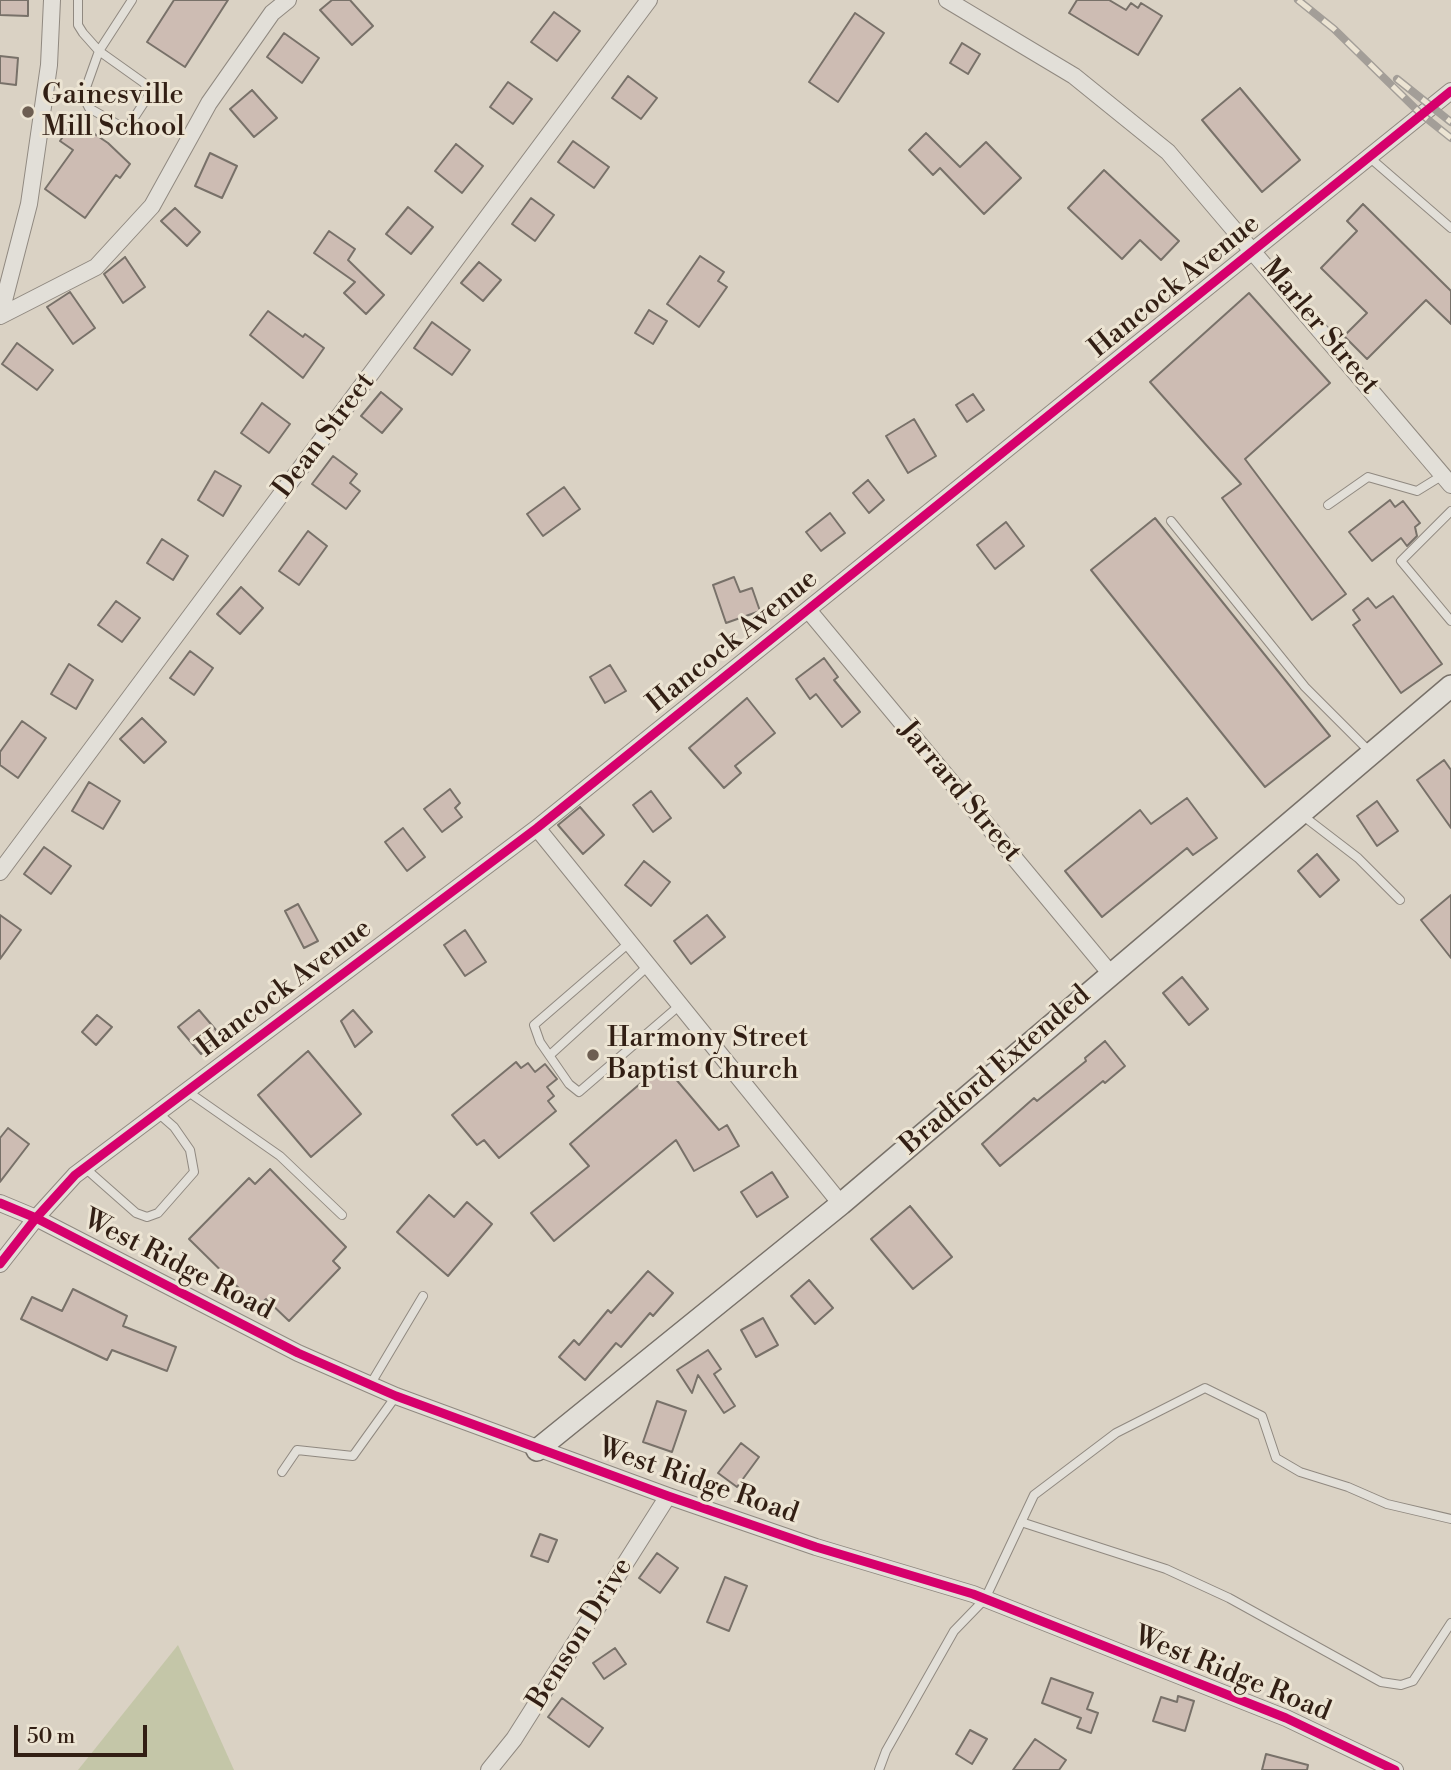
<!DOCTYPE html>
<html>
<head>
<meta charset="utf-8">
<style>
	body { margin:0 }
	#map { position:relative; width:1451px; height:1770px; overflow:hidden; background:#dad2c4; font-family:"Libre Bodoni",serif }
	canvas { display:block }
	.scale { position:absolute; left:14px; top:1725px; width:133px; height:32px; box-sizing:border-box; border:4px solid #321f14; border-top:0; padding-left:9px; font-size:21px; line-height:24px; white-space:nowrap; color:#321f14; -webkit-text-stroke:5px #ece4d3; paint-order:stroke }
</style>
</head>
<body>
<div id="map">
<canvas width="1451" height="1770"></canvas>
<div class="scale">50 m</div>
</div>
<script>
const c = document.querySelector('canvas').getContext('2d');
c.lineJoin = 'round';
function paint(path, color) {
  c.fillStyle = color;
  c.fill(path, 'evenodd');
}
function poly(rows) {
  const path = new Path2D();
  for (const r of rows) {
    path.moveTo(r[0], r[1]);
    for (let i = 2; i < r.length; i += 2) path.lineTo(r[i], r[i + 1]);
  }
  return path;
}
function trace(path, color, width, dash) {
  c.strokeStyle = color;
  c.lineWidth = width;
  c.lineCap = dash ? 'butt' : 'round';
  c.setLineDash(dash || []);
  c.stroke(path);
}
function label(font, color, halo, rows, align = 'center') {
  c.font = font + ' "Libre Bodoni",serif';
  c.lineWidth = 6;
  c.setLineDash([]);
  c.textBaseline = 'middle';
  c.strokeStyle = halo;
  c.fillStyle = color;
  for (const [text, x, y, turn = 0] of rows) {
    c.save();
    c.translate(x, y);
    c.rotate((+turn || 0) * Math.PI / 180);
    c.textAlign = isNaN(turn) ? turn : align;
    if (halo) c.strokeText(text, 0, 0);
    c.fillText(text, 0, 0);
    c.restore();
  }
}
paint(poly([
	[178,1645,234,1770,78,1770]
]), '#c4c6a8');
const building = poly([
	[0,0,28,0,28,16,0,15,0,0],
	[174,0,228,0,185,67,147,42,174,0],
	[332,0,350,0,373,26,352,45,320,10,332,0],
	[1077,0,1109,0,1126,10,1131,3,1138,8,1141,3,1162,16,1138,55,1069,13,1077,0],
	[554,12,580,31,557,61,531,42,554,12],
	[855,13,884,33,838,102,809,82,855,13],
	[284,33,319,58,302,83,267,57,284,33],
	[962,43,980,54,968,74,950,63,962,43],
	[0,56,18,58,16,85,0,83,0,56],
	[628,76,657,98,641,119,612,98,628,76],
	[508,82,532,99,513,124,490,107,508,82],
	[1240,88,1300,160,1262,192,1202,120,1240,88],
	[252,90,277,118,254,137,230,109,252,90],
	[74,120,108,143,130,164,120,178,116,175,85,218,45,189,73,150,60,141,74,120],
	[926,133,960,167,986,142,1021,178,984,214,940,168,933,175,909,150,926,133],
	[573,141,609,167,594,188,558,162,573,141],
	[456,144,483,166,462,193,435,171,456,144],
	[210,153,237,166,222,198,195,186,210,153],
	[1104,170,1179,241,1161,260,1140,240,1122,259,1068,208,1104,170],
	[531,198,554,215,535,241,512,224,531,198],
	[1363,204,1451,291,1451,324,1426,300,1367,359,1344,336,1367,313,1321,268,1357,231,1347,221,1363,204],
	[408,207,433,227,411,254,386,234,408,207],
	[175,208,200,232,187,246,161,221,175,208],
	[329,231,355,249,348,260,384,295,366,314,344,293,355,282,314,253,329,231],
	[700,256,724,272,718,281,727,287,699,327,667,304,700,256],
	[125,257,145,287,123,303,104,274,125,257],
	[479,262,501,280,483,301,461,283,479,262],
	[70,292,95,328,73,344,47,307,70,292],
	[1249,293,1330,383,1245,459,1346,594,1312,620,1222,498,1241,484,1150,382,1249,293],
	[649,310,667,321,653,344,635,333,649,310],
	[268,311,303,337,305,334,324,348,303,378,250,335,268,311],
	[432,322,470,350,452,375,414,348,432,322],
	[17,343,53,370,37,390,2,364,17,343],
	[381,392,402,409,382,433,361,416,381,392],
	[973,394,984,410,967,422,956,405,973,394],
	[262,403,290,424,269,453,241,433,262,403],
	[914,419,936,456,908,473,886,436,914,419],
	[333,456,357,474,350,483,360,491,346,509,312,484,333,456],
	[215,471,241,486,223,516,198,500,215,471],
	[868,480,884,500,869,513,853,493,868,480],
	[564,487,580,509,543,536,527,514,564,487],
	[1390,500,1395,507,1403,501,1420,523,1415,527,1417,536,1407,546,1401,538,1372,561,1349,532,1390,500],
	[830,513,845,533,821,551,806,532,830,513],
	[1155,518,1330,736,1265,787,1091,570,1155,518],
	[1006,522,1024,546,995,569,977,545,1006,522],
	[308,531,327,546,299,585,279,571,308,531],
	[162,539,188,556,173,580,147,563,162,539],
	[734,577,740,592,752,588,760,611,726,623,713,585,734,577],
	[241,587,263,608,240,634,217,614,241,587],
	[1393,596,1442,664,1401,693,1353,625,1360,620,1353,610,1368,598,1376,608,1393,596],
	[116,601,140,618,122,642,98,625,116,601],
	[190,651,213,668,194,695,170,678,190,651],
	[824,658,838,677,834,680,860,712,842,727,816,694,810,699,796,679,824,658],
	[69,664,93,680,76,709,51,694,69,664],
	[610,665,626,691,605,703,590,677,610,665],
	[747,698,775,733,735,766,741,773,724,788,689,748,747,698],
	[142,718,166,742,144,763,120,739,142,718],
	[22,721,46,738,18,778,0,765,0,752,22,721],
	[1444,760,1451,770,1451,828,1417,780,1444,760],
	[89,782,120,801,103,829,72,811,89,782],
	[450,789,460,803,455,808,462,817,442,832,424,809,450,789],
	[651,791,671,818,653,832,633,805,651,791],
	[1187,798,1217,838,1193,855,1187,848,1102,917,1065,871,1140,810,1151,824,1187,798],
	[1377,801,1398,831,1377,846,1357,816,1377,801],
	[580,807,604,835,583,854,558,825,580,807],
	[403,828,425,857,407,871,385,842,403,828],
	[44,847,71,866,51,894,24,874,44,847],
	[1317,854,1339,880,1320,897,1298,871,1317,854],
	[644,861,670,882,651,906,625,885,644,861],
	[1451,895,1451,958,1421,920,1451,895],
	[298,904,318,941,304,948,285,911,298,904],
	[0,915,21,930,0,959,0,915],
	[707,915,725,937,691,964,674,941,707,915],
	[465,930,486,962,465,976,444,945,465,930],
	[1182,977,1208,1009,1189,1025,1163,993,1182,977],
	[199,1010,221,1036,201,1054,178,1027,199,1010],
	[353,1010,372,1032,355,1047,341,1021,353,1010],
	[97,1015,112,1027,96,1045,82,1032,97,1015],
	[1105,1041,1125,1066,1105,1083,1103,1081,1000,1166,982,1144,1034,1098,1037,1101,1086,1061,1085,1058,1105,1041],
	[308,1051,361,1114,311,1157,258,1095,308,1051],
	[516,1062,521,1068,528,1063,535,1072,545,1064,557,1079,547,1087,554,1096,548,1101,556,1111,499,1158,484,1140,477,1145,452,1115,516,1062],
	[663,1064,719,1130,727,1125,739,1146,694,1171,676,1140,554,1241,531,1213,589,1166,570,1144,663,1064],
	[8,1128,29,1144,0,1182,0,1138,8,1128],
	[270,1169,346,1247,333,1261,340,1268,289,1321,266,1299,258,1307,189,1239,249,1178,255,1184,270,1169],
	[772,1172,788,1197,757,1217,741,1192,772,1172],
	[429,1195,454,1217,467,1202,492,1224,448,1276,397,1232,429,1195],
	[910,1206,952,1257,913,1289,871,1239,910,1206],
	[648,1271,673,1293,653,1316,650,1313,621,1347,616,1343,585,1380,559,1357,574,1340,579,1345,608,1310,611,1313,648,1271],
	[809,1280,833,1308,815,1324,791,1296,809,1280],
	[73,1289,127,1316,123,1326,176,1347,167,1371,112,1350,107,1360,21,1319,32,1297,62,1311,73,1289],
	[763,1318,778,1345,756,1357,741,1330,763,1318],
	[708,1350,721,1369,714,1374,735,1406,724,1413,698,1375,692,1393,677,1370,708,1350],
	[657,1401,686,1411,672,1452,643,1442,657,1401],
	[741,1443,759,1457,737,1487,718,1473,741,1443],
	[540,1534,557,1540,548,1562,531,1556,540,1534],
	[657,1553,678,1568,660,1593,639,1578,657,1553],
	[725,1577,747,1586,729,1631,707,1622,725,1577],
	[615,1648,626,1664,604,1679,593,1663,615,1648],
	[1051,1678,1093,1693,1087,1709,1098,1713,1091,1733,1077,1728,1081,1718,1042,1703,1051,1678],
	[1178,1696,1194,1701,1185,1731,1153,1721,1161,1697,1177,1702,1178,1696],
	[562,1698,603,1728,589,1747,548,1717,562,1698],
	[970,1730,987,1739,972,1764,956,1754,970,1730],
	[1035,1739,1066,1760,1059,1770,1013,1770,1035,1739],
	[1266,1754,1308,1765,1307,1770,1262,1770,1266,1754]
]);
paint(building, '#cdbcb3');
trace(building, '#787169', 2);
const lane = poly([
	[78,0,78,25,83,33,99,51,144,83,148,90,149,95,128,127,124,128,89,108,83,96,99,51,132,0],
	[1369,157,1451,228],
	[1328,505,1368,477,1417,491,1443,475],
	[1451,511,1401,561,1451,621],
	[1171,521,1305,687,1370,752],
	[1302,815,1358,858,1400,900],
	[629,943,534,1025,540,1042,569,1084,579,1092,680,1005],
	[550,1055,648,966],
	[187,1091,280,1156,342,1215],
	[85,1168,136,1213,147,1217,158,1213,194,1172,190,1150,174,1127,158,1113],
	[370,1385,423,1296],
	[282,1472,297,1450,353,1456,396,1396],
	[1021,1522,1166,1569,1229,1598,1381,1682,1401,1685,1413,1681,1451,1623],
	[879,1770,886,1751,954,1631,985,1599,1034,1495,1116,1433,1205,1388,1262,1416,1276,1458,1300,1472,1348,1487,1387,1504,1451,1519]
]);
const street = poly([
	[947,0,1074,76,1168,152,1451,485],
	[0,316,96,267,152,206,209,103,272,13,288,0],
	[0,316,29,204,49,65,52,0],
	[809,611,1110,973],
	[537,828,841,1204],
	[0,872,649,0],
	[0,1203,36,1218,298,1353,396,1396,668,1496,816,1547,973,1594,1286,1718,1395,1770],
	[0,1264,36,1218,75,1175,537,828,1451,91],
	[489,1770,514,1739,668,1496]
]);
const secondary = poly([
	[537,1450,841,1204,1451,686]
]);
trace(lane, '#908980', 10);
trace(street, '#908980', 18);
trace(secondary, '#787169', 24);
trace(lane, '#e2dfd8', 8);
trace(street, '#e2dfd8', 16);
trace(secondary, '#e2dfd8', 21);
const rail = poly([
	[1298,0,1334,29,1421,114,1451,138],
	[1397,79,1451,122]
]);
trace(rail, '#a39e98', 8);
trace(rail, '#ece4d3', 5, [16]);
trace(poly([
	[0,1203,36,1218,298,1353,396,1396,668,1496,816,1547,973,1594,1286,1718,1395,1770],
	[0,1264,36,1218,75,1175,537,828,1451,91]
]), '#d6006c', 9);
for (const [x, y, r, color] of [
	[28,112,7,"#6d5e52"],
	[593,1055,7,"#6d5e52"]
]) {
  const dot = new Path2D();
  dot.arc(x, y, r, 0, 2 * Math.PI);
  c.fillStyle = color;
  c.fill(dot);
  trace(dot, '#ece4d3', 2.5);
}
label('28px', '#321f14', '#ece4d3', [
	["Gainesville",42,96],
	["Mill School",42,128],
	["Harmony Street",607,1039],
	["Baptist Church",607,1071]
], 'left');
label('28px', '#321f14', '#ece4d3', [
	["Hancock Avenue",1175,287,-39],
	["Marler Street",1319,327,50],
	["Dean Street",325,436,-53],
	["Hancock Avenue",733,642,-39],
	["Jarrard Street",959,792,50],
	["Hancock Avenue",285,989,-37],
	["Bradford Extended",996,1071,-41],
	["West Ridge Road",178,1266,27],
	["West Ridge Road",698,1482,19],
	["Benson Drive",581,1634,-58],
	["West Ridge Road",1232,1675,22]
]);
</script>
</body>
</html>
